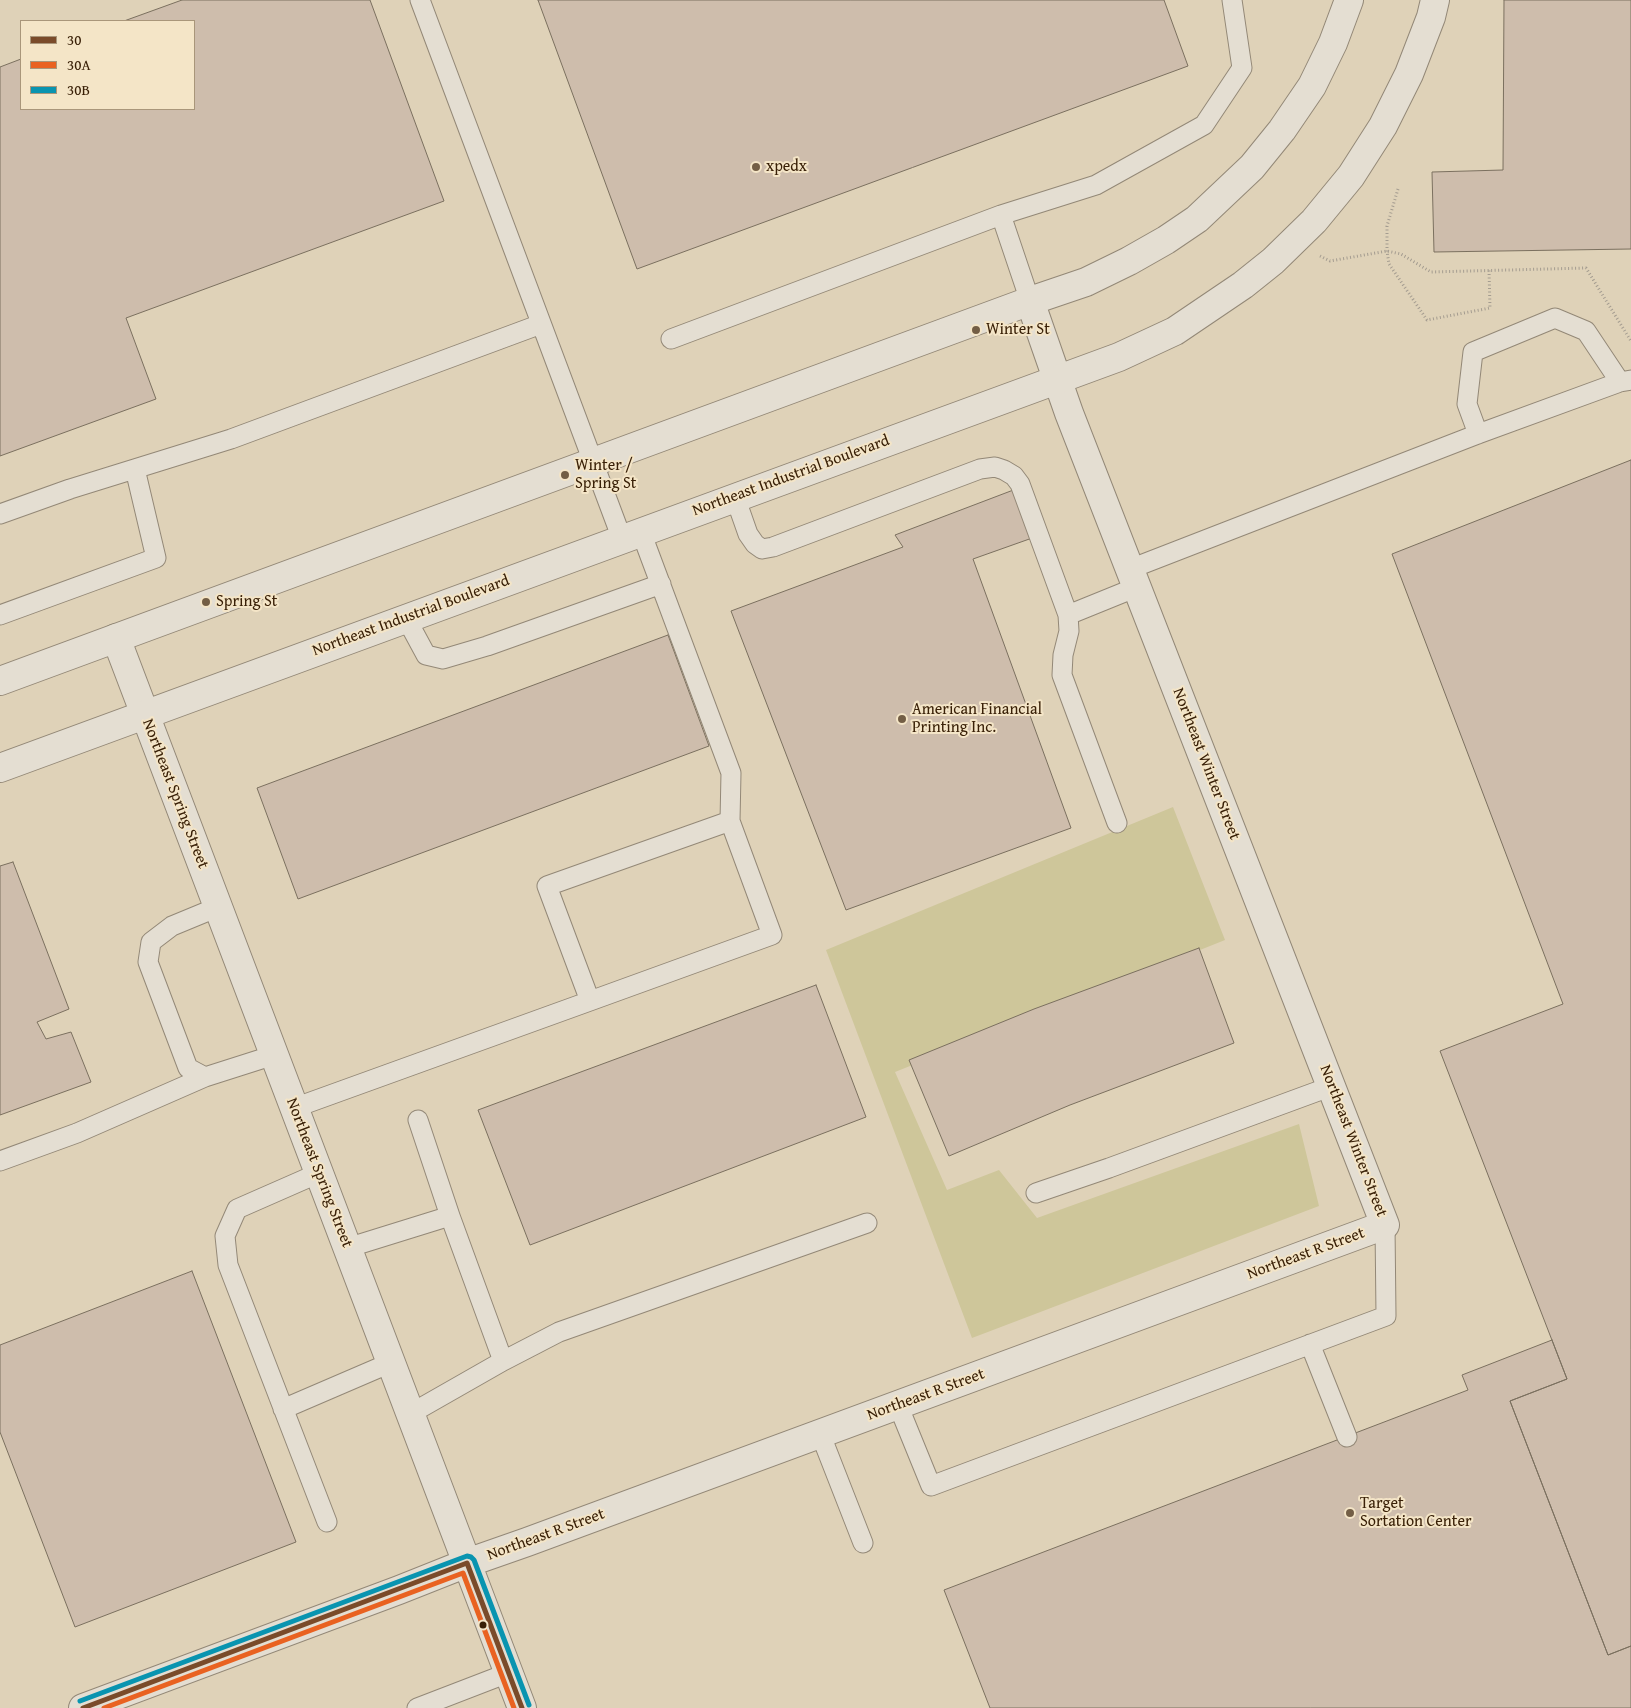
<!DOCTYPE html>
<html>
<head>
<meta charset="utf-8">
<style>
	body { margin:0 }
	#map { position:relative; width:1631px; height:1708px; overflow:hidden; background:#dfd2b8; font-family:"Gentium Book Plus",serif }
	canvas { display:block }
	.legend { position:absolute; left:20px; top:20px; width:175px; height:90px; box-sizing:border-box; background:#f4e5c7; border:1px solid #a9967a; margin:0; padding:6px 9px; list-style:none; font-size:15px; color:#392007 }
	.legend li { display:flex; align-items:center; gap:10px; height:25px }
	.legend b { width:25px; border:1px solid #a9967a }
</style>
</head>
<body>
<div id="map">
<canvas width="1631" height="1708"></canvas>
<ul class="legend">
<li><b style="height:6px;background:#7a4b2a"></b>30</li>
<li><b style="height:6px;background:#e96221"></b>30A</li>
<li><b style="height:6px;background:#0994b0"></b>30B</li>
</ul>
</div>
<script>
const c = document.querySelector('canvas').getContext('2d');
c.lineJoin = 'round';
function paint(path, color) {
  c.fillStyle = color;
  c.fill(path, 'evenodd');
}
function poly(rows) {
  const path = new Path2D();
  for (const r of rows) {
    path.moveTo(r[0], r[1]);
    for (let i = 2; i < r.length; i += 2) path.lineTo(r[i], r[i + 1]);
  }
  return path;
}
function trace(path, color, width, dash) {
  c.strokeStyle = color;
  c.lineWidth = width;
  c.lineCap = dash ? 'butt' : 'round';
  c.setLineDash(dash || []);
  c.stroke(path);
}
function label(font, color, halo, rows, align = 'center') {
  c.font = font + ' "Gentium Book Plus",serif';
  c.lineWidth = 4;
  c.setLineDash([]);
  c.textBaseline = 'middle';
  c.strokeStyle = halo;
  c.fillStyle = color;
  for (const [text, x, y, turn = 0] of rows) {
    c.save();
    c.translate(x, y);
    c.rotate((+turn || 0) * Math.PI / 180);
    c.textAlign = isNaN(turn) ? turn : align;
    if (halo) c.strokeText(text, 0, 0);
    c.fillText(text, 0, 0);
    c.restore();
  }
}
paint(poly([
	[1173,807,1225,940,895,1072,947,1190,999,1170,1037,1218,1299,1124,1319,1206,972,1338,826,950]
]), '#cec69a');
const building = poly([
	[182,0,370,0,444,201,126,318,156,399,0,456,0,67,21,59,21,109,194,109,194,21,124,21,182,0],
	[538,0,1164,0,1188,66,637,269,538,0],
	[1504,0,1631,0,1631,249,1434,252,1432,172,1503,170,1504,0],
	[1631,460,1631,1646,1608,1655,1510,1401,1567,1379,1440,1051,1563,1004,1392,554,1631,460],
	[1016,489,1035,537,973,559,1071,828,846,910,731,611,903,547,895,535,1016,489],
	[668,635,709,746,298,899,257,788,668,635],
	[13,862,69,1009,37,1022,46,1039,71,1032,91,1082,0,1115,0,866,13,862],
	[1199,948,1234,1043,1070,1105,949,1156,909,1060,1034,1009,1199,948],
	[816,985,866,1117,530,1245,478,1110,816,985],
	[192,1271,296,1542,75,1627,0,1432,0,1345,192,1271],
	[1552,1340,1567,1379,1510,1401,1608,1655,1631,1646,1631,1708,990,1708,944,1590,1468,1390,1462,1375,1552,1340]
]);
paint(building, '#cebdac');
trace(building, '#7b705f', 1);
const service = poly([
	[420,0,622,539],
	[1001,215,1096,185,1204,125,1242,68,1232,0],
	[671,339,1001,215,1030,301],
	[1478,434,1467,404,1473,352,1555,318,1586,331,1620,382],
	[735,497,748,534,755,544,762,549,773,547,980,469,995,467,1004,470,1014,476,1020,484,1068,615,1069,631,1063,655,1062,675,1117,823],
	[0,514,70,489,231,439,541,324],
	[641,532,731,773,730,821],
	[1130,569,1478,434,1620,382,1631,380],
	[0,615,156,558,135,469],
	[1068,615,1137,587],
	[406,618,426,655,443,659,487,646,661,584],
	[218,907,172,926,151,942,148,962,188,1068,205,1077,274,1055],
	[294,1108,590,1001,772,935,730,821,547,886,590,1001],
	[418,1120,450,1216],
	[0,1161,77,1133,205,1077],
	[319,1173,237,1209,225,1236,228,1265,327,1522],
	[1036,1193,1109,1168,1332,1086],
	[347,1248,450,1216,503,1361,410,1414],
	[1310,1344,1347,1437],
	[503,1361,559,1332,867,1223],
	[898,1405,931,1486,1386,1316,1385,1225],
	[283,1409,390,1363],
	[820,1433,863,1543],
	[417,1708,508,1673]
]);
const minor = poly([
	[116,638,522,1708],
	[83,1708,399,1590,467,1563,527,1542,1385,1225,1069,413,1030,301]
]);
const tertiary = poly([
	[0,681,1030,301,1086,282,1129,261,1166,240,1197,219,1252,167,1282,130,1312,86,1333,43,1349,0],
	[0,768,1119,357,1175,331,1243,285,1273,261,1314,221,1351,176,1383,126,1409,74,1431,17,1435,0]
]);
trace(service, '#938877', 21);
trace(minor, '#938877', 30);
trace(tertiary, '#938877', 30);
trace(poly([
	[1398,189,1387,226,1387,251,1389,264,1427,320,1490,308,1489,270],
	[1320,256,1330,261,1387,251,1401,254,1431,272,1586,268,1631,341]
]), '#a49c90', 3, [1, 2.5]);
trace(service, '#e4ded2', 19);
trace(minor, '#e4ded2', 28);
trace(tertiary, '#e4ded2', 28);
trace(poly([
	[83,1708,467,1563,522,1708]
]), '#7a4b2a', 5);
trace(poly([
	[104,1708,463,1573,514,1708]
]), '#e96221', 5);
trace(poly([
	[80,1701,467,1556,471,1557,474,1560,529,1705]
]), '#0994b0', 5);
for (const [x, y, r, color] of [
	[756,167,5,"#735e45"],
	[976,330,5,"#735e45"],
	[565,475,5,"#735e45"],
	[206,602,5,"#735e45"],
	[902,719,5,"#735e45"],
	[1350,1513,5,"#735e45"],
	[483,1625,4.5,"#392007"]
]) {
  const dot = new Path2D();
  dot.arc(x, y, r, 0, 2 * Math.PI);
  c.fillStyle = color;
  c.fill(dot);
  trace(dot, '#f4e5c7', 2);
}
label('16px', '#392007', '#f4e5c7', [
	["xpedx",766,167],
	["Winter St",986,330],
	["Winter /",575,466],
	["Spring St",575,484],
	["Spring St",216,602],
	["American Financial",912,710],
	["Printing Inc.",912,728],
	["Target",1360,1504],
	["Sortation Center",1360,1522]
], 'left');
label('16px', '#392007', '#f4e5c7', [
	["Northeast Industrial Boulevard",791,476,-20],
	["Northeast Industrial Boulevard",411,616,-20],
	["Northeast Winter Street",1206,764,69],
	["Northeast Spring Street",175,794,69],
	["Northeast Winter Street",1353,1141,69],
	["Northeast Spring Street",319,1173,69],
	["Northeast R Street",1306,1254,-20],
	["Northeast R Street",926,1395,-20],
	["Northeast R Street",546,1535,-20]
]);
</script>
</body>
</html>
